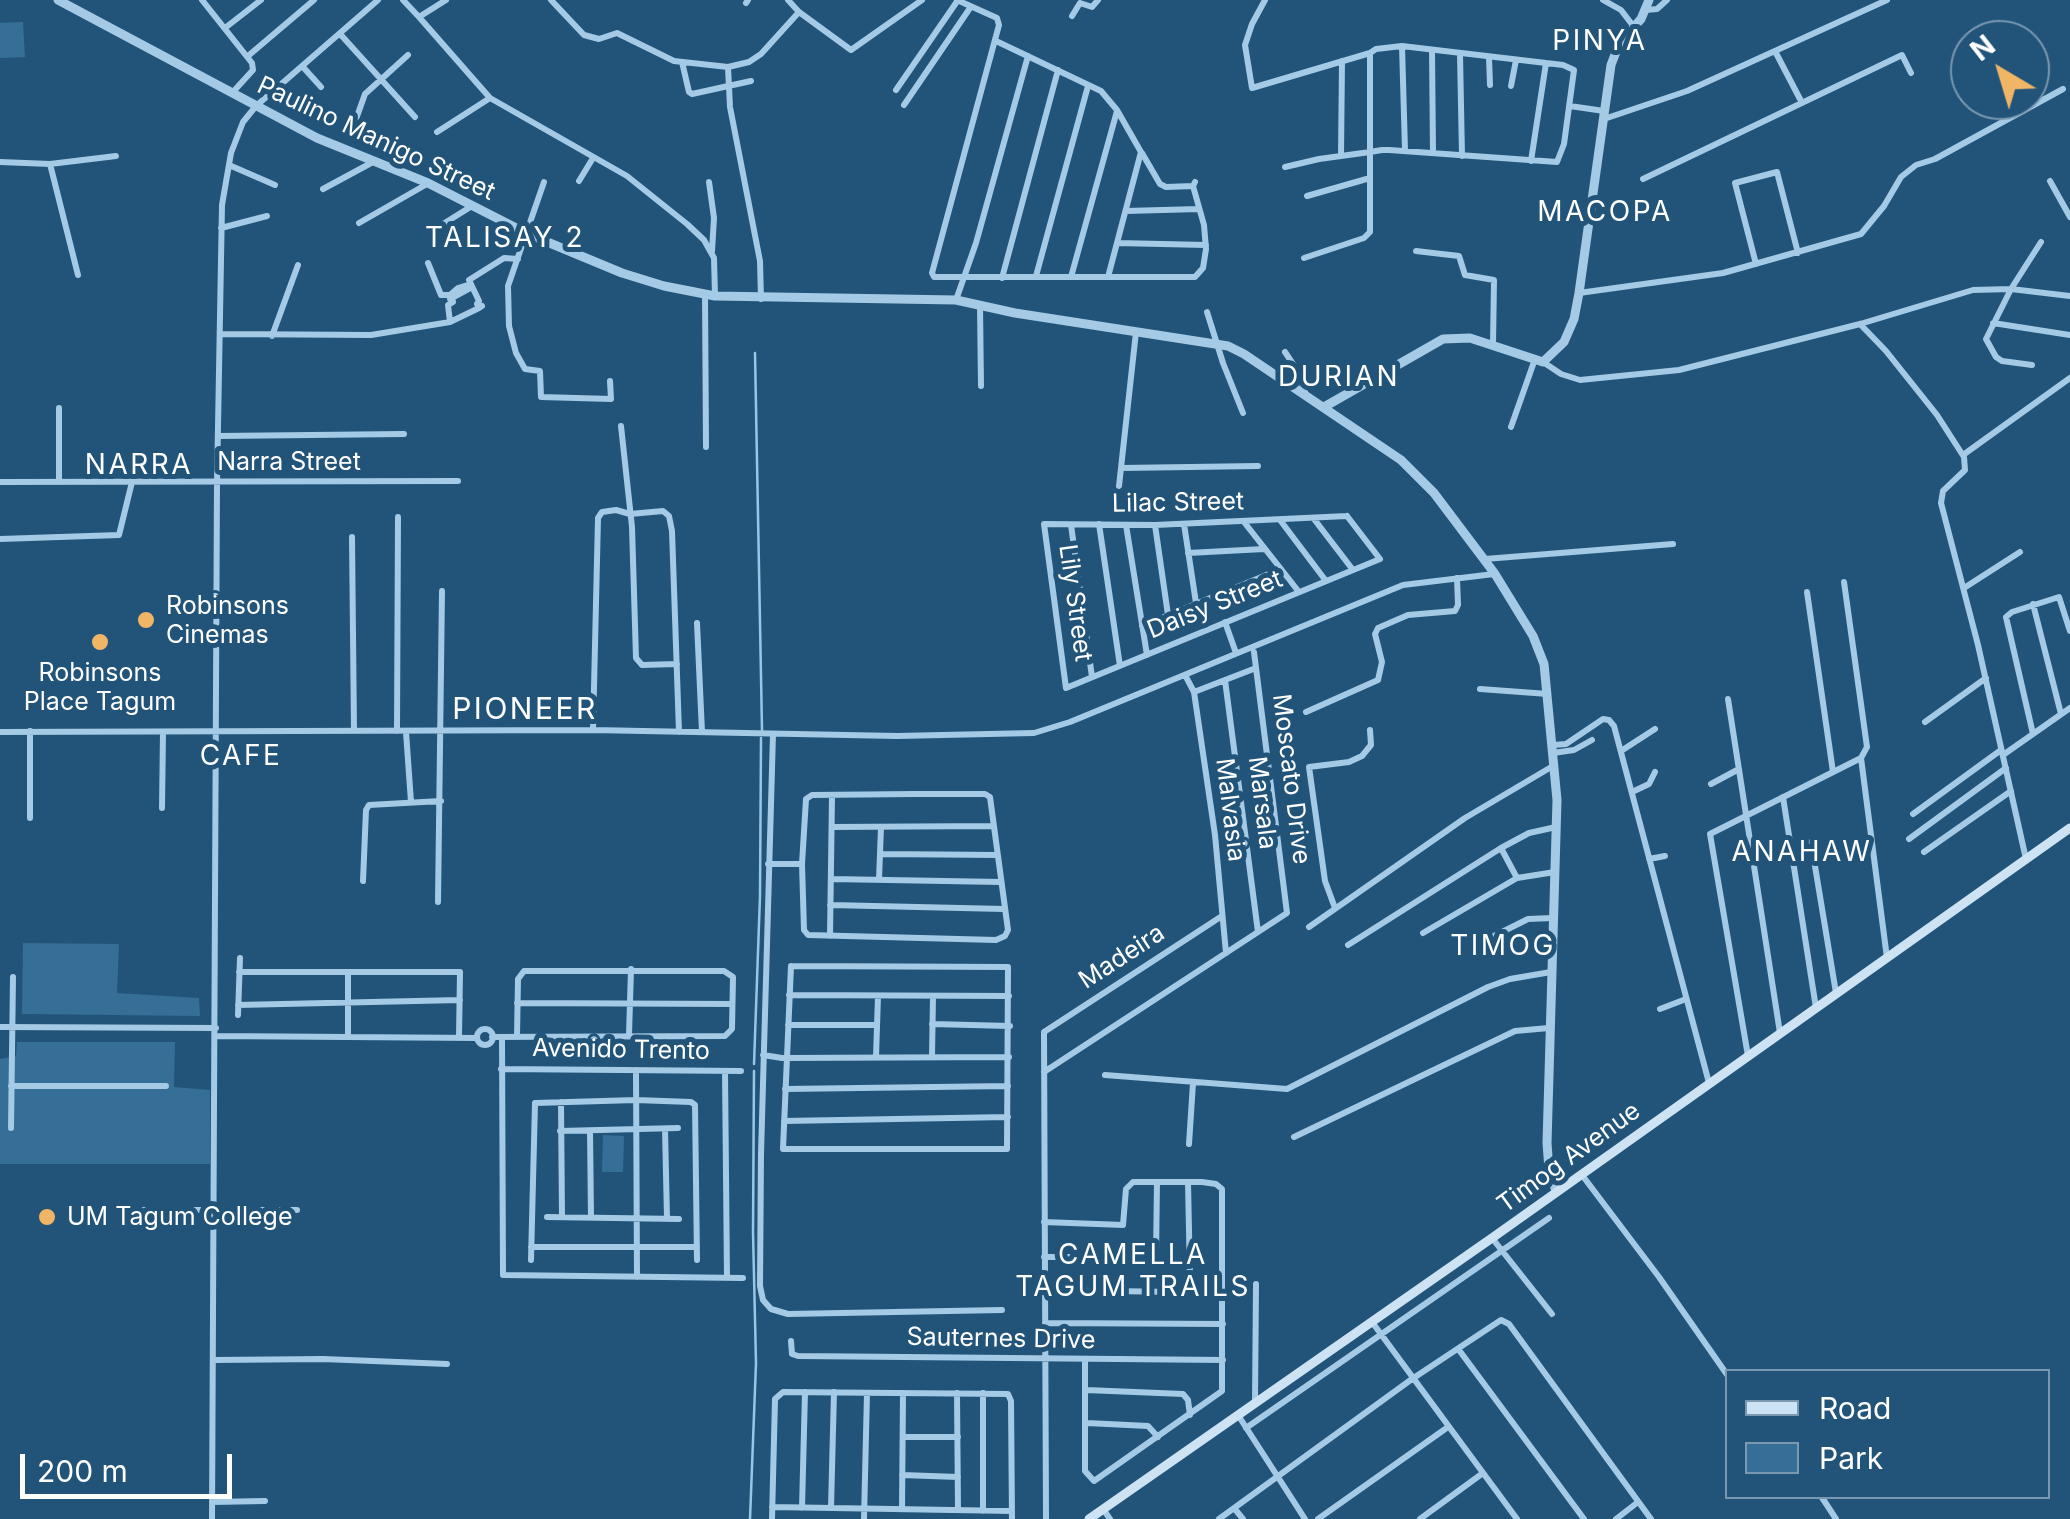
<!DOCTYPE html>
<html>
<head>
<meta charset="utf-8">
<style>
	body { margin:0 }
	#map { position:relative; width:2070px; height:1519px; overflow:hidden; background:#225479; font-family:Inter,sans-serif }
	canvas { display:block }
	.legend { position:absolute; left:1725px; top:1369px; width:325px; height:130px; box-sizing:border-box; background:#225479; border:2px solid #7a98af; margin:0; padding:12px 18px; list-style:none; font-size:30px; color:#fff }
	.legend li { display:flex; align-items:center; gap:20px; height:50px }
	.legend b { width:50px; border:2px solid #7a98af }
	.north { position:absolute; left:1950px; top:20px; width:100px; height:100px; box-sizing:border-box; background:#225479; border:2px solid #7a98af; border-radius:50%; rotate:322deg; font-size:28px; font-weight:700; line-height:40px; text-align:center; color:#fff }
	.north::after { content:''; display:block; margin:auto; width:35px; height:45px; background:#f0b666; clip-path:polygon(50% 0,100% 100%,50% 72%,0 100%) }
	.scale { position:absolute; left:20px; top:1454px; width:212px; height:45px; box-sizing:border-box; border:5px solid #fff; border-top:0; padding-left:12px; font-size:30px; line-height:35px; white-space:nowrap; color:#fff; -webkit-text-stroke:8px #225479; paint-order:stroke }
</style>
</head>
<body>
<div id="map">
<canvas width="2070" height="1519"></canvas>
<ul class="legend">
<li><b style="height:12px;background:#cde3f4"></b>Road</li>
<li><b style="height:28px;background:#356e97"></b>Park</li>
</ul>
<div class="north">N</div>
<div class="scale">200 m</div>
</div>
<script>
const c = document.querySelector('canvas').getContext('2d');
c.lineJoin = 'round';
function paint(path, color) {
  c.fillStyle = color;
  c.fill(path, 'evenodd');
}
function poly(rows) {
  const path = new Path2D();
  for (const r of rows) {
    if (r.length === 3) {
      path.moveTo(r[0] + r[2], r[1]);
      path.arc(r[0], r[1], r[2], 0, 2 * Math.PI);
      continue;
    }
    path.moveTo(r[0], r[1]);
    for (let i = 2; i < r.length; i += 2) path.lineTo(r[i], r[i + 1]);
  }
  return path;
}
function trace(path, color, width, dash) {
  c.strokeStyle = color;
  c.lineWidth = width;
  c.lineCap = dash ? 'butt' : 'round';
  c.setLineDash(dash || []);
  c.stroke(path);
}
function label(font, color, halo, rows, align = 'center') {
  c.font = font + ' Inter,sans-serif';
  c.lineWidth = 10;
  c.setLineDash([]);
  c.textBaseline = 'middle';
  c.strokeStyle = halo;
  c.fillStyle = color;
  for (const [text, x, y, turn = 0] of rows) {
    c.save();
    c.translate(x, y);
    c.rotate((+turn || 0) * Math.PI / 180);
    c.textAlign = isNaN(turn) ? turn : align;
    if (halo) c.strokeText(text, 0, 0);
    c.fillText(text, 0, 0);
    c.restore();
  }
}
paint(poly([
	[23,22,25,57,0,58,0,23],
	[23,943,119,944,117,993,199,998,200,1016,22,1014],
	[17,1042,175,1042,174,1087,210,1090,210,1164,0,1164,0,1059,16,1056],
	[603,1135,624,1136,623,1172,602,1172]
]), '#356e97');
trace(poly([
	[755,353,762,730],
	[754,1064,760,896,761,738],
	[750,1519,756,1363,753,1232,754,1071]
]), '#98c6e6', 2.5);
trace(poly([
	[202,0,252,63,253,70,232,93],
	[403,0,419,17,446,0],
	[551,0,584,35,599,39,617,33,674,61,728,67],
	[788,0,799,12,851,50,922,0],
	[957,0,997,18,999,25,932,273,934,277,1195,277,1203,268,1206,249,1204,225,1193,186],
	[1265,0,1252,24,1245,45,1252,88,1370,53],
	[1603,0,1621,10,1634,27],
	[746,3,748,0],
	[1646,10,1657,9,1667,0],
	[1072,16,1080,3,1092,7,1098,0],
	[419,17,490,98,627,176,687,224,704,240,714,258,715,296],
	[225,28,261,0],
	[341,35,415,117],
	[996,41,1101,91,1117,110,1141,152,1108,277],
	[1402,46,1405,150],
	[1432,50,1433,153],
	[1776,53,1801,101],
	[1460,54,1462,156],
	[248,56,314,0],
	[1489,57,1490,85],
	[682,62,689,92,692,94,751,81],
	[303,67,321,87],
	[1511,86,1516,60],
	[896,90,958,0],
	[904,105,970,8],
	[1570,106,1604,111],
	[1604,119,1687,91,1887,0],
	[355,122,365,94,408,55],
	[437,132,490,98],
	[1142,153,1160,184,1166,187,1193,186,1195,182],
	[1341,156,1342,61],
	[1531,161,1546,63],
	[0,162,50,164,116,156],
	[50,164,78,275],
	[229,165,275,185],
	[1285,167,1319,159,1341,156,1370,152,1382,150,1389,150,1557,162,1564,144,1574,70,1563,65,1402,46,1376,49,1370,53,1370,232,1364,238,1304,258],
	[1643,179,1902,55,1911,73],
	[579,181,593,158],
	[2050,181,2070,217],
	[544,182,508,286,509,326,516,353,525,369,540,371,541,397,611,399,610,381],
	[709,182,714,218,712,251],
	[323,189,373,162],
	[1307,196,1370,178],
	[1126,211,1199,209],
	[359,223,427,184],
	[443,224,472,206],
	[221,228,267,216],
	[1117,243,1206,245],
	[1416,251,1459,256,1465,275,1494,280,1493,345],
	[428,263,441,295,450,295],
	[1756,264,1735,183,1777,172,1798,253],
	[1036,276,1088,86],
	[1071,277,1117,111],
	[1002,278,1058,70],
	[471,284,458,288,450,295,450,299,472,287],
	[1579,293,1723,273,1861,234,1884,206,1901,177,1916,165,1935,159,2063,89],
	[705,294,706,447],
	[452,298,453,302,448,305,450,322,479,308],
	[761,299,760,261,730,107,728,67,749,62,761,54,799,12],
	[956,300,976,243,1028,56],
	[980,305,981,386],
	[482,306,479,308,477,304,479,301,469,280,504,258,518,259],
	[1207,312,1223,363,1243,413],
	[1993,323,2070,335],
	[1860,324,1886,351,1937,415,1964,457,1965,470,1943,491,1941,503,1978,645,2026,859],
	[220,334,371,335,450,322],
	[272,336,298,265],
	[1285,352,1299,373,1306,395],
	[1543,362,1561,374,1580,380,1679,370,1860,324,1973,290,2011,289,2070,296],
	[2032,365,2002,361,1996,357,1986,339,2011,289,2041,242],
	[59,408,59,482],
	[621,426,632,527,636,658,642,665,677,664],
	[1511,427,1535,359],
	[218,436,404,434],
	[1963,455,2070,378],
	[1121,468,1258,466],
	[0,482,458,481],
	[1119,486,1136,332],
	[1347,516,1380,559,1066,688,1044,524,1155,525,1347,516],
	[1314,519,1353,570],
	[1280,520,1326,581],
	[1244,522,1299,592],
	[1099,524,1120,666],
	[1184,524,1196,603],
	[1071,525,1092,677],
	[1126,525,1147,655],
	[1155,525,1168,615],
	[352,537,354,731],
	[0,539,119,535,132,482],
	[1188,553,1264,549],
	[1485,559,1673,544],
	[1844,582,1867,747,1861,758,1887,958],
	[1964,588,2020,552],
	[1807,592,1833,772],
	[2033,604,2061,714],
	[1225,622,1236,653],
	[697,623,702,732],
	[1142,626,1281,569],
	[1185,675,1194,692,1215,835,1226,953],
	[1225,680,1258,932],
	[1480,689,1548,694],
	[1194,692,1256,668],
	[1728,699,1780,1033],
	[1306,712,1378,680,1382,662,1375,634,1378,628,1408,615,1455,611,1458,605,1457,578],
	[1925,722,1986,678],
	[593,730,598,518,602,512,616,510,630,514,663,511,669,516,672,531,679,732],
	[397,731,398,517],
	[0,732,593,730,897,736,1034,733,1070,722,1403,585,1494,574],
	[406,732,411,802],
	[773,734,761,1154,760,1286,763,1300,771,1309,788,1314,1002,1310],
	[2033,734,2006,617,2012,612,2059,597,2070,631],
	[1553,745,1566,744,1603,719,1609,720,1614,726,1709,1083],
	[1621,751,1655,729],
	[1553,753,1574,750,1592,740],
	[2003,755,2070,708],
	[1711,784,1739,769],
	[1632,792,1649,784,1655,772],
	[915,794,985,794,990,797,1008,930,1005,936,996,940,808,935,804,930,802,864,806,799,812,795,915,794],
	[1783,797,1816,1008],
	[162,808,163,732],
	[1913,814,2001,750],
	[30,818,30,731],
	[832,827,994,826],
	[1909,839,2006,768],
	[1811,842,1836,993],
	[1501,848,1517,878],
	[1924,852,2011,791],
	[880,854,997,855],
	[1649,859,1665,856],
	[768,864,802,864],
	[831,879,1001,882],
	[879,880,881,827],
	[363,881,366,810,369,805,441,801],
	[438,902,442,591],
	[830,905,1004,909],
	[1335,908,1325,881,1309,767,1349,762,1362,756,1371,745,1370,730],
	[1309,927,1465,818,1553,766],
	[1423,933,1517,878,1555,872],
	[830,936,832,796],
	[1490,938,1528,919,1553,918],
	[1348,945,1501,848,1529,833,1556,827],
	[791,966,1008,967,1007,1149,783,1149,791,966],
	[239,972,460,972,459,1037],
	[789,995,1009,996],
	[517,1003,732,1004],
	[238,1005,460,1000],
	[1660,1009,1686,999],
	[238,1015,240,958],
	[932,1024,1010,1026],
	[788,1025,877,1025],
	[0,1027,216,1028],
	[485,1037,8],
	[629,1035,631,969],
	[216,1036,477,1038],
	[348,1037,348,972],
	[492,1037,725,1036,732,1029,733,977,724,971,524,971,518,979,517,1036],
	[502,1037,503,1275,743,1278],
	[763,1055,782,1058,1009,1057],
	[932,1056,933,996],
	[1748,1056,1710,834,1861,758],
	[876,1057,878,996],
	[501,1069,741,1071],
	[636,1070,637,1277],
	[725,1071,727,1278],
	[1044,1072,1287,913,1254,652],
	[1105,1075,1287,1089,1488,987,1510,979,1551,972],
	[11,1086,166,1086],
	[785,1089,1008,1086],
	[561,1102,562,1217],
	[784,1121,1008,1117],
	[11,1128,13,977],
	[665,1129,667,1218],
	[560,1131,678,1128],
	[590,1131,591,1217],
	[1294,1137,1515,1031,1549,1028],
	[1189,1144,1193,1083],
	[1582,1175,1659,1277,1728,1376],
	[128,1210,297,1210],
	[547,1217,679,1219],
	[1044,1222,1123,1225,1126,1189,1133,1182,1202,1182,1216,1184,1222,1189,1222,1391,1094,1481,1085,1471,1085,1360],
	[1492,1238,1552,1314],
	[531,1247,697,1247],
	[1044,1257,1156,1257,1157,1182],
	[531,1260,535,1103,636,1100,691,1102,695,1105,697,1260],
	[1044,1290,1176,1292,1188,1289,1190,1279,1188,1182],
	[1372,1322,1517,1519],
	[1045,1323,1223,1324],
	[791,1341,792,1354,798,1356,1223,1360],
	[1459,1350,1584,1519],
	[214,1360,323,1359,447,1364],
	[1086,1390,1183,1394,1188,1400,1190,1415],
	[957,1393,958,1510],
	[983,1393,983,1511],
	[1255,1401,1256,1284],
	[1238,1415,1305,1519],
	[1087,1423,1148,1426,1158,1437],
	[1246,1428,1549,1218],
	[903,1437,958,1437],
	[902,1475,958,1477],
	[1821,1496,1836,1519],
	[212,1502,265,1501],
	[772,1507,1012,1511],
	[802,1508,805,1392],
	[831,1508,834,1392],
	[1234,1508,1243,1519],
	[902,1509,903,1393],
	[1103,1509,1110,1519],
	[212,1519,217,482,222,205,231,153,243,122,256,106,378,0],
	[772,1519,775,1399,783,1392,1008,1394,1011,1401,1012,1519],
	[864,1519,867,1393],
	[1046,1519,1044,1032,1222,916],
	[1219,1519,1412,1379,1501,1320,1509,1324,1651,1519],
	[1318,1519,1448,1427],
	[1420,1519,1483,1473],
	[1616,1519,1638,1502]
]), '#a4cae5', 6);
trace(poly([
	[58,0,317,138,428,183,528,234,622,273,664,286,715,296,956,300,1015,313,1228,346,1244,354,1401,460,1434,493,1495,574,1533,636,1544,664,1557,800,1547,1143,1549,1170,1556,1191],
	[1324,407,1443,339,1470,338,1543,362,1564,342,1574,319,1579,293,1611,65,1619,44,1641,19,1649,0]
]), '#a4cae5', 9);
trace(poly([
	[1089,1519,1492,1238,2070,828]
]), '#cde3f4', 9);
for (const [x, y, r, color] of [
	[146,620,10,"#f0b666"],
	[100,642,10,"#f0b666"],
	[47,1217,10,"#f0b666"]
]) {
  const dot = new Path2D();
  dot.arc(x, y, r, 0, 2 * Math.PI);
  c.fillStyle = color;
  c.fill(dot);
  trace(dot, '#225479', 4);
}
label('25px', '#fff', '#225479', [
	["Paulino Manigo Street",376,139,25],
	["Narra Street",289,462],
	["Lilac Street",1178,503,-1],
	["Lily Street",1075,603,82],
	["Daisy Street",1215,605,-22],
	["Moscato Drive",1291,779,83],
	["Marsala",1262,803,83],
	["Malvasia",1230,810,83],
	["Madeira",1122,957,-33],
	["Avenido Trento",621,1050,1],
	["Timog Avenue",1569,1158,-36],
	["Sauternes Drive",1001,1339,1]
]);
label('25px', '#fff', '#225479', [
	["Robinsons",166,606],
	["Cinemas",166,635],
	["Robinsons",100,673,"center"],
	["Place Tagum",100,702,"center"],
	["UM Tagum College",67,1217]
], 'left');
c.letterSpacing = '2.5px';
label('28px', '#fff', '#225479', [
	["PINYA",1600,42],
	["MACOPA",1605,213],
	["TALISAY 2",505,239],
	["DURIAN",1339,378],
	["NARRA",139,466],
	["CAFE",241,757],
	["ANAHAW",1802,853],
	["TIMOG",1503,947],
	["CAMELLA",1133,1256],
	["TAGUM TRAILS",1133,1288]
]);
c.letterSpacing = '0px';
c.letterSpacing = '2.5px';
label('30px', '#fff', '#225479', [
	["PIONEER",525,710]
]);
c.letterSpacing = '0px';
</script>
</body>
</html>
